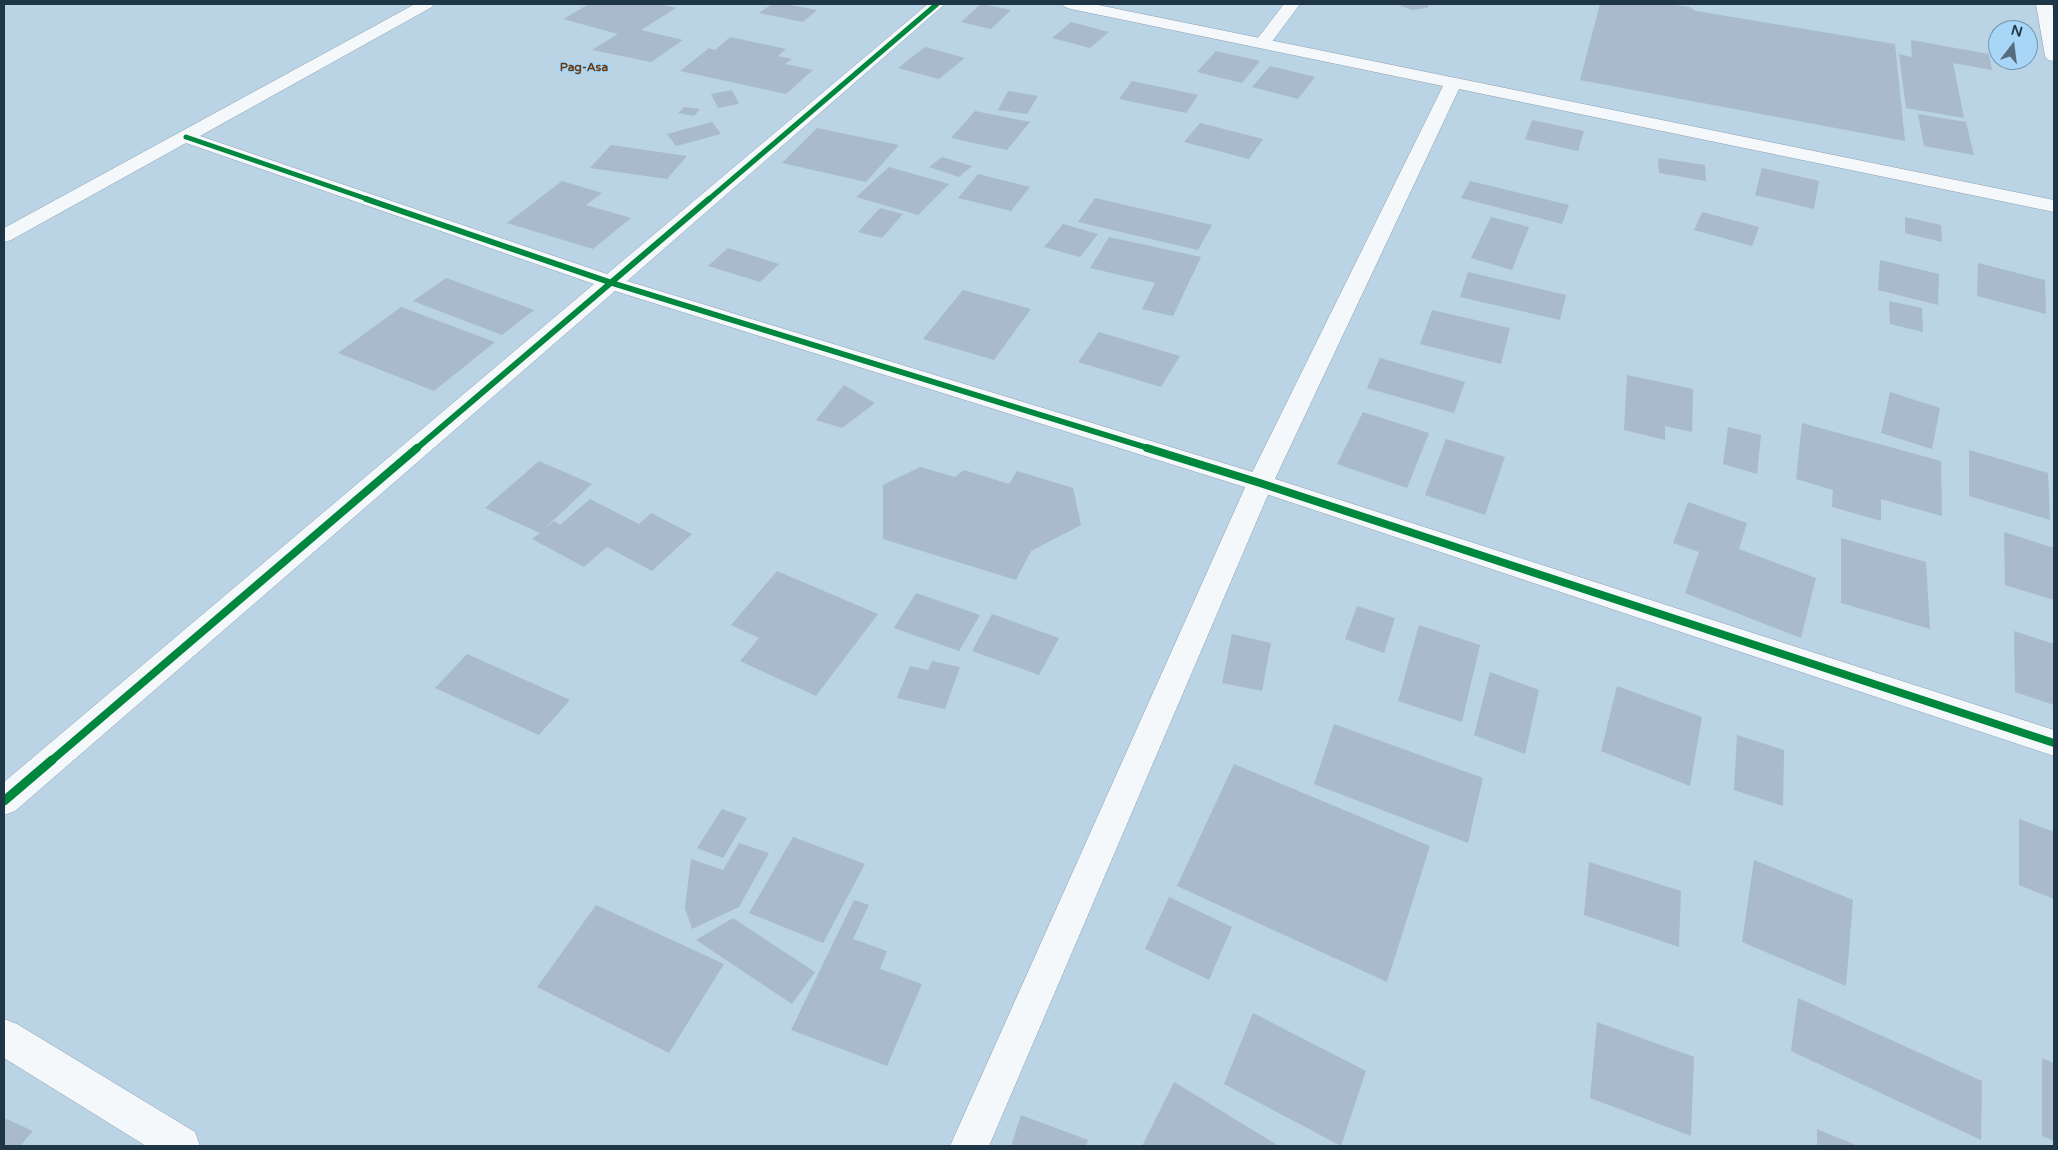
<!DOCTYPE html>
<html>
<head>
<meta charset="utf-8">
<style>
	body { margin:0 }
	#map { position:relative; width:2058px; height:1150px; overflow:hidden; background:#bad3e5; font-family:"Varela Round",sans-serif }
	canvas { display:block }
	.frame { position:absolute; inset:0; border:5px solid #1e3646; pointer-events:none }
	.north { position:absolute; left:1988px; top:20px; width:50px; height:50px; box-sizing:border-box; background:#a8d6f7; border:1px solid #7196b0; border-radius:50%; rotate:15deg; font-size:14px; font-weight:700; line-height:20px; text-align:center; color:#1e3646 }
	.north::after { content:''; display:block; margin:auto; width:18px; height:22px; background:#556d7e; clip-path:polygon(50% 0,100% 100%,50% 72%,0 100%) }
</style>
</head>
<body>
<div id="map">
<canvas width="2058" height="1150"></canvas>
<div class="frame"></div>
<div class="north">N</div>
</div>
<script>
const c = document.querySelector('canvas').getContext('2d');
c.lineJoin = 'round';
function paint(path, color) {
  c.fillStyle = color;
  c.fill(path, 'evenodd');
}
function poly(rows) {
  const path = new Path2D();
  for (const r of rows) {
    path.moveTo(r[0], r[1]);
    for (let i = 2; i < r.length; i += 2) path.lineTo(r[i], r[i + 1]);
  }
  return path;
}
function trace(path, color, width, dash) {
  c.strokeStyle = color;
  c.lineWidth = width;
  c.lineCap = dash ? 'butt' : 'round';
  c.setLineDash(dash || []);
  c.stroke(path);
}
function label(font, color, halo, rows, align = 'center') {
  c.font = font + ' "Varela Round",sans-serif';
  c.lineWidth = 4;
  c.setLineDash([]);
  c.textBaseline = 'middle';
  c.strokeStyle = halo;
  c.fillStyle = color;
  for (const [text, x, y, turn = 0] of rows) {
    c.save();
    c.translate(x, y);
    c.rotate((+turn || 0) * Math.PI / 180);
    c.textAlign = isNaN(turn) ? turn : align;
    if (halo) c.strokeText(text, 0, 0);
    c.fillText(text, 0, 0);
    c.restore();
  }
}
paint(poly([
	[589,4,659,4,676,8,641,30,683,40,651,62,592,50,618,34,563,19],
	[772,4,784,4,817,10,803,22,759,13],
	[981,4,982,4,1011,10,991,29,961,22],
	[1397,4,1430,4,1427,8,1412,10],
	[1600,4,1668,4,1689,7,1696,11,1895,44,1905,141,1580,80],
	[1071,22,1109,32,1090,48,1052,38],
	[730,37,786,49,778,56,792,59,785,64,813,70,786,94,680,71,709,48,715,50],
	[1911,40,1989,54,1992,70,1953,63,1964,118,1906,108,1899,54,1912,57],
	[925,47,965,58,939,79,898,68],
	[1216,51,1260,61,1242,83,1197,72],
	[1270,66,1315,77,1298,99,1252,87],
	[1132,81,1198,95,1186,113,1119,99],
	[732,90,739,104,718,108,711,94],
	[1008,91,1038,96,1027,114,998,110],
	[684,107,700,109,694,116,678,113],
	[975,111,1030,122,1007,150,951,138],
	[1918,114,1966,122,1974,155,1924,146],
	[1532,120,1584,131,1578,151,1525,139],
	[712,122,721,134,676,146,667,134],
	[1200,123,1263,139,1249,159,1184,142],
	[817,128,899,145,866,182,782,163],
	[611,145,687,156,667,179,590,168],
	[942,157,972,166,959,177,929,167],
	[1658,158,1705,165,1706,181,1659,173],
	[889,167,949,184,918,215,856,197],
	[1762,168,1819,181,1814,209,1755,195],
	[978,174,1030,187,1011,211,958,198],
	[562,181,602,193,586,205,631,218,593,249,507,223],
	[1470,181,1569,205,1562,224,1461,198],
	[1095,198,1212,225,1198,250,1078,222],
	[880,208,903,214,882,238,858,232],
	[1702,212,1759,227,1752,246,1694,230],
	[1491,217,1529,227,1512,270,1471,258],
	[1905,217,1941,225,1942,242,1905,233],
	[1063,224,1098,234,1080,257,1044,247],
	[1109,237,1201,257,1173,316,1142,309,1155,283,1090,268],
	[728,248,779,264,760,282,708,266],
	[1880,260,1939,274,1938,305,1878,290],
	[1978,263,2045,280,2046,314,1977,296],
	[1468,272,1566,295,1560,320,1460,297],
	[446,278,534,310,502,335,413,301],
	[963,290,1031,309,994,360,923,339],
	[1889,301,1922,308,1923,332,1890,324],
	[401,307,495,342,434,391,338,353],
	[1432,310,1510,328,1501,364,1420,344],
	[1099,332,1180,356,1161,387,1078,362],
	[1380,358,1465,382,1454,413,1367,388],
	[1627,375,1693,389,1692,432,1665,426,1665,440,1624,430],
	[844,385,875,403,842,428,816,420],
	[1890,392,1940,408,1932,449,1881,433],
	[1363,412,1429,433,1407,488,1337,464],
	[1802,423,1941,461,1942,516,1881,499,1881,521,1832,507,1833,490,1796,479],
	[1728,427,1761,435,1757,474,1723,464],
	[1446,439,1505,457,1485,515,1425,495],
	[1969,450,2048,473,2050,520,1969,496],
	[539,461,592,484,542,531,554,521,560,525,590,499,639,524,651,513,692,534,652,571,607,547,584,567,532,539,540,533,485,508],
	[920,467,955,477,964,470,1009,484,1017,471,1073,488,1081,525,1031,551,1016,580,883,539,883,485],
	[1688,502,1747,523,1739,549,1816,578,1801,638,1685,593,1699,552,1673,543],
	[2004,532,2054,548,2054,600,2005,585],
	[1841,538,1926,562,1930,629,1841,603],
	[777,571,878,614,816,696,740,661,759,638,731,625],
	[916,593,980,615,959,651,894,628],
	[1357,606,1395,618,1384,653,1345,639],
	[992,614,1059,638,1039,675,972,651],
	[1419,625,1480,645,1462,722,1398,701],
	[2014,631,2054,644,2054,705,2015,692],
	[1232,634,1271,643,1262,691,1222,683],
	[467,654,570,700,539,735,435,688],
	[932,661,960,667,945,709,897,698,910,666,928,670],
	[1490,672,1539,690,1525,754,1474,735],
	[1617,686,1702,717,1690,786,1601,751],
	[1334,724,1483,778,1468,843,1314,784],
	[1737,735,1784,750,1783,806,1734,790],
	[1234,764,1430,846,1387,982,1177,886],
	[722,809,747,818,723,858,697,848],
	[2019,819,2054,832,2054,899,2019,885],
	[793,837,865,864,823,943,749,913],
	[739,843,769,853,739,907,692,929,685,908,691,859,723,870],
	[1754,860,1853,900,1846,986,1742,942],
	[1589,862,1681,891,1679,947,1584,915],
	[1169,897,1232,927,1209,980,1145,949],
	[854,900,869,905,853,939,887,951,880,969,922,984,887,1066,791,1030],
	[596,905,724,964,669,1053,537,987],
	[733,918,815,972,792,1004,696,940],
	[1798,998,1982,1081,1981,1140,1791,1051],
	[1253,1013,1366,1071,1341,1146,1224,1084],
	[1597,1022,1694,1057,1691,1136,1590,1098],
	[2042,1058,2054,1063,2054,1141,2042,1136],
	[1174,1082,1279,1146,1142,1146],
	[1021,1115,1088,1140,1086,1146,1011,1146],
	[4,1118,33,1131,20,1146,4,1146],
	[1817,1129,1858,1146,1817,1146]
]), '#a9bacd');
const minor = poly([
	[415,4,434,4,432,7,200,136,607,274,928,4,945,4,627,281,1269,477,2054,730,2054,756,1251,489,615,291,15,811,4,815,4,782,594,284,186,143,11,240,4,242,4,228,415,4],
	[1284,4,1300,4,1268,47,1256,47,1254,43,1284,4],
	[4,1019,17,1024,195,1132,200,1146,146,1146,4,1058,4,1019]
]);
const secondary = poly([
	[1063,4,1093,4,2054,200,2054,212,1459,89,1273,483,989,1146,950,1146,1247,483,1443,86,1071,9,1065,7,1063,4],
	[2036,4,2052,4,2054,15,2054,61,2048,60,2045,56,2036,4]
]);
trace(minor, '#8ba0b0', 1);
trace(secondary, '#8ba0b0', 1);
paint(minor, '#f5f8fb');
paint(secondary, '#f5f8fb');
trace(poly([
	[186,137,370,200],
	[708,200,937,4]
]), '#00873e', 5);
trace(poly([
	[366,199,612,283,1151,449],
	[416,449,709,199]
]), '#00873e', 6);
trace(poly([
	[1147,448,1260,483,2054,743],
	[51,761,417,448]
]), '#00873e', 8);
trace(poly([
	[4,801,52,760]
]), '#00873e', 9);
label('bold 12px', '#653a12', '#a8d6f7', [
	["Pag-Asa",584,68]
]);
</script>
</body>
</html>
